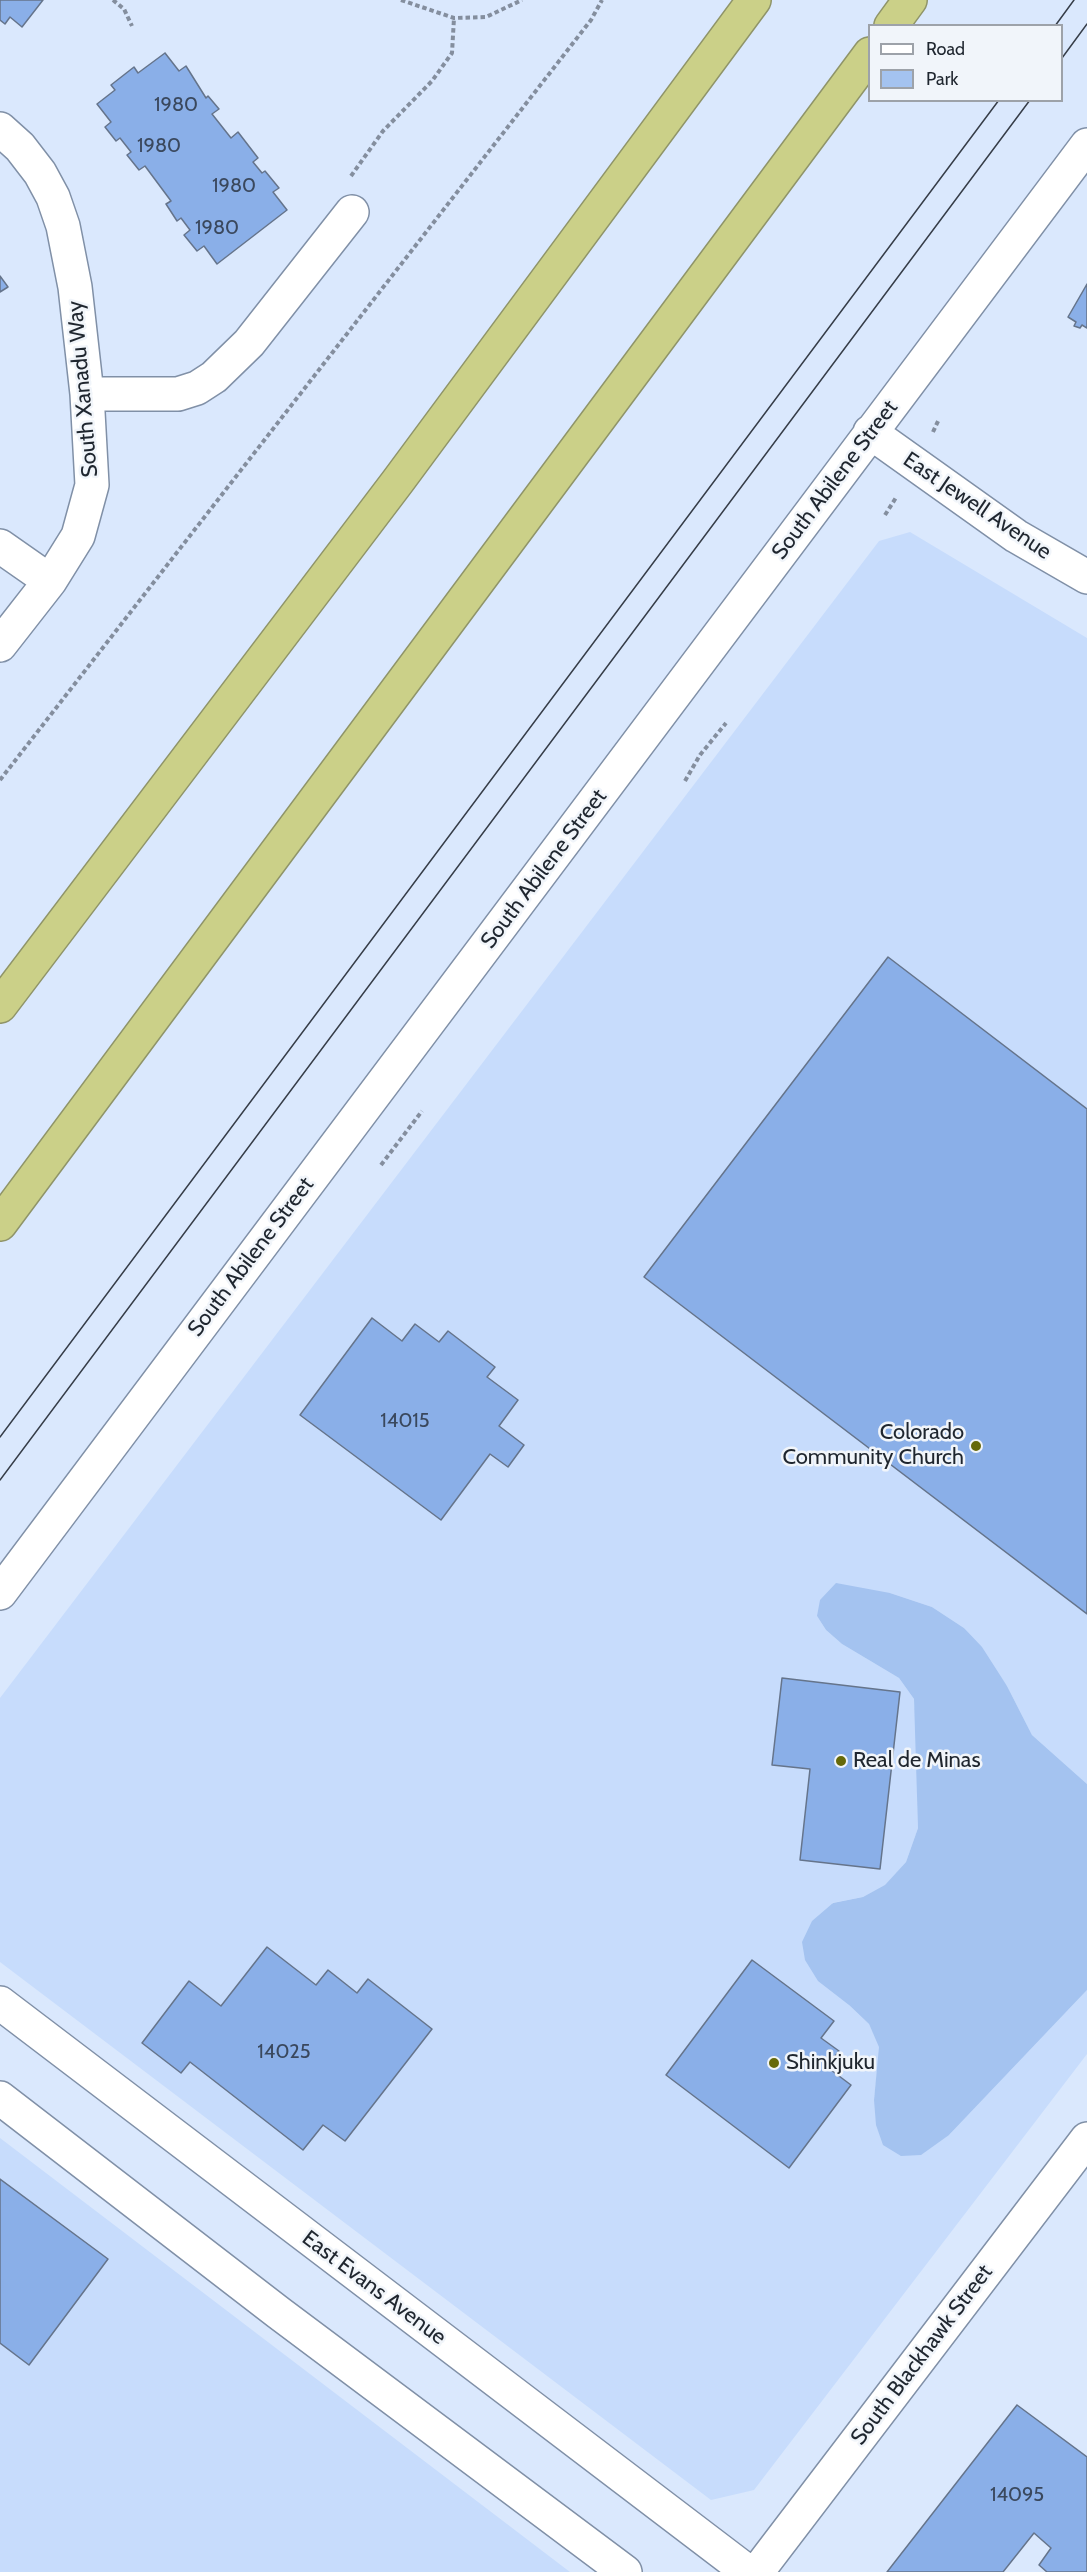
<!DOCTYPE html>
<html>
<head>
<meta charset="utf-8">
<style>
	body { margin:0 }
	#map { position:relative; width:1087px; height:2572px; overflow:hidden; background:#dae8fd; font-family:Cabin,sans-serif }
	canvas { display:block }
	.legend { position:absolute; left:868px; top:24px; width:195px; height:78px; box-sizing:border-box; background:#f1f5fa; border:2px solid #9da2a9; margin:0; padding:8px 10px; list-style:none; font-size:18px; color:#1f262f }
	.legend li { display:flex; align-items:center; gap:12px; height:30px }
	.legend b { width:30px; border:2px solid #9da2a9 }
</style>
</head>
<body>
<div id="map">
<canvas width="1087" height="2572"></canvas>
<ul class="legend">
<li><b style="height:8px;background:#fff"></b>Road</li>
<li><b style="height:16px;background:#a4c3f0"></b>Park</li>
</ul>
</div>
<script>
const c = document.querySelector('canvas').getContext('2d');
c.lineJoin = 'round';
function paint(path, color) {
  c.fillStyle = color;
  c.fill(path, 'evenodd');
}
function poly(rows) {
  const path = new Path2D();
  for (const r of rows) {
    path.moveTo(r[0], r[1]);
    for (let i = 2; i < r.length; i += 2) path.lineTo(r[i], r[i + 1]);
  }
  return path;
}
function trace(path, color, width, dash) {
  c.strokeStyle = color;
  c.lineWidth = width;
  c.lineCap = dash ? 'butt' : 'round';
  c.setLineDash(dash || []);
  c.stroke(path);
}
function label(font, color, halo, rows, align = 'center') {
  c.font = font + ' Cabin,sans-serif';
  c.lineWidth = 5;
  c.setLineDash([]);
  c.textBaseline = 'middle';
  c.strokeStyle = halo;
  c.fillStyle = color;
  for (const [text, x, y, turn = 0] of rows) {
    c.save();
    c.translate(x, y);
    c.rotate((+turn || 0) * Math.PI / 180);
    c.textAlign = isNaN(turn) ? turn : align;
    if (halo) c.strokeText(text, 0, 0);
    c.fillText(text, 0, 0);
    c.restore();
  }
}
paint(poly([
	[910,532,1087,638,1087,1784,1032,1735,1007,1686,964,1628,932,1607,890,1593,817,1616,826,1630,842,1644,899,1678,914,1699,917,1730,918,1828,906,1862,885,1886,863,1897,832,1903,849,2005,869,2024,880,2047,874,2100,949,2135,1087,1990,1087,2054,754,2490,711,2500,0,1962,0,1698,879,541],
	[0,2138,570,2572,0,2572]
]), '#c7dcfc');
paint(poly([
	[836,1583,890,1593,932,1607,964,1628,982,1647,1007,1686,1032,1735,1087,1784,1087,1990,949,2135,921,2155,901,2156,883,2145,876,2125,874,2100,879,2047,869,2024,849,2005,818,1981,805,1960,802,1942,812,1921,833,1903,863,1897,885,1885,906,1862,918,1828,914,1699,899,1678,842,1644,826,1630,817,1616,820,1600]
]), '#a4c3f0');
const building = poly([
	[0,0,43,0,22,27,10,17,5,24,0,20,0,0],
	[165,53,179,71,186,66,206,98,208,96,219,109,212,114,231,138,238,132,258,158,253,162,262,173,265,171,279,188,273,192,287,210,217,264,204,246,197,251,184,235,190,230,181,218,177,221,166,204,171,201,145,166,139,170,127,155,131,152,120,138,116,141,105,127,111,122,97,104,115,90,111,85,134,67,138,73,165,53],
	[0,276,8,287,0,292,0,276],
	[1087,284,1087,328,1082,325,1080,328,1074,326,1076,322,1068,317,1087,284],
	[888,957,1087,1109,1087,1614,644,1277,888,957],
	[372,1318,402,1341,415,1324,439,1342,448,1331,495,1367,487,1377,518,1400,499,1426,524,1445,508,1467,490,1454,441,1520,300,1415,372,1318],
	[782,1678,900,1692,880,1869,800,1860,810,1769,772,1765,782,1678],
	[267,1947,316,1985,328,1970,357,1993,368,1979,432,2029,345,2141,323,2125,303,2150,190,2062,181,2073,142,2043,189,1981,221,2006,267,1947],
	[752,1960,834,2021,821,2038,839,2051,827,2067,851,2085,789,2168,666,2075,752,1960],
	[0,2179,108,2259,29,2365,0,2343,0,2179],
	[1017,2405,1087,2457,1087,2572,1047,2572,1039,2565,1051,2548,1034,2533,1003,2572,887,2572,1017,2405]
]);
paint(building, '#8aafe8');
trace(building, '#65748b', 1.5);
const minor = poly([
	[0,129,20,147,40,173,53,197,63,226,75,287,87,394,92,485,78,536,50,581,0,645],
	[87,394,178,394,197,388,214,377,249,343,352,212],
	[870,432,1016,536,1087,577],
	[0,546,50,581],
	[0,1593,1087,145],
	[0,2003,748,2572],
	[0,2098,279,2313,625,2572],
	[757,2572,1087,2139]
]);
const highway = poly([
	[891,26,910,0],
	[0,1006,398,481,754,0],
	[0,1224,870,54]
]);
trace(minor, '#8090a7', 36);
trace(highway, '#8f9469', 36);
trace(poly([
	[113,0,124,9,132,26],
	[401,0,454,18,486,17,522,0],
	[351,176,383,131,432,81,452,53,454,18],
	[933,432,939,419],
	[885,515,897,496],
	[0,780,591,20,602,0],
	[685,781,700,755,726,723],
	[381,1165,422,1111]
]), '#848e9e', 4, [4.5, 3]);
trace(minor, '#fff', 33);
trace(highway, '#cbd088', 33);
trace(poly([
	[1055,26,1074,0],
	[1062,58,1087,24],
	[0,1437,999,100],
	[0,1480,1030,100]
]), '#363d48', 1.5);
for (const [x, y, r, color] of [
	[976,1446,6,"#666909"],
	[841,1761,6,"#666909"],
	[774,2063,6,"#666909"]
]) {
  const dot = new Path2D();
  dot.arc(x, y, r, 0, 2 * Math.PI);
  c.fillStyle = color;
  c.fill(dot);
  trace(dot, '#f1f5fa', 2);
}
label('20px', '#3a485d', null, [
	["1980",176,105],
	["1980",159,146],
	["1980",234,186],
	["1980",217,228],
	["14015",405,1421],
	["14025",284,2052],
	["14095",1017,2495]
]);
label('22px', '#1f262f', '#f1f5fa', [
	["South Xanadu Way",83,389,-95],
	["South Abilene Street",835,480,-53],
	["East Jewell Avenue",977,506,34],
	["South Abilene Street",544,869,-53],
	["South Abilene Street",251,1257,-53],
	["East Evans Avenue",374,2288,37],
	["South Blackhawk Street",922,2355,-53]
]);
label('22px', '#1f262f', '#f1f5fa', [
	["Colorado",964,1433,"right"],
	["Community Church",964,1458,"right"],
	["Real de Minas",853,1761],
	["Shinkjuku",786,2063]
], 'left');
</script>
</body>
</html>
